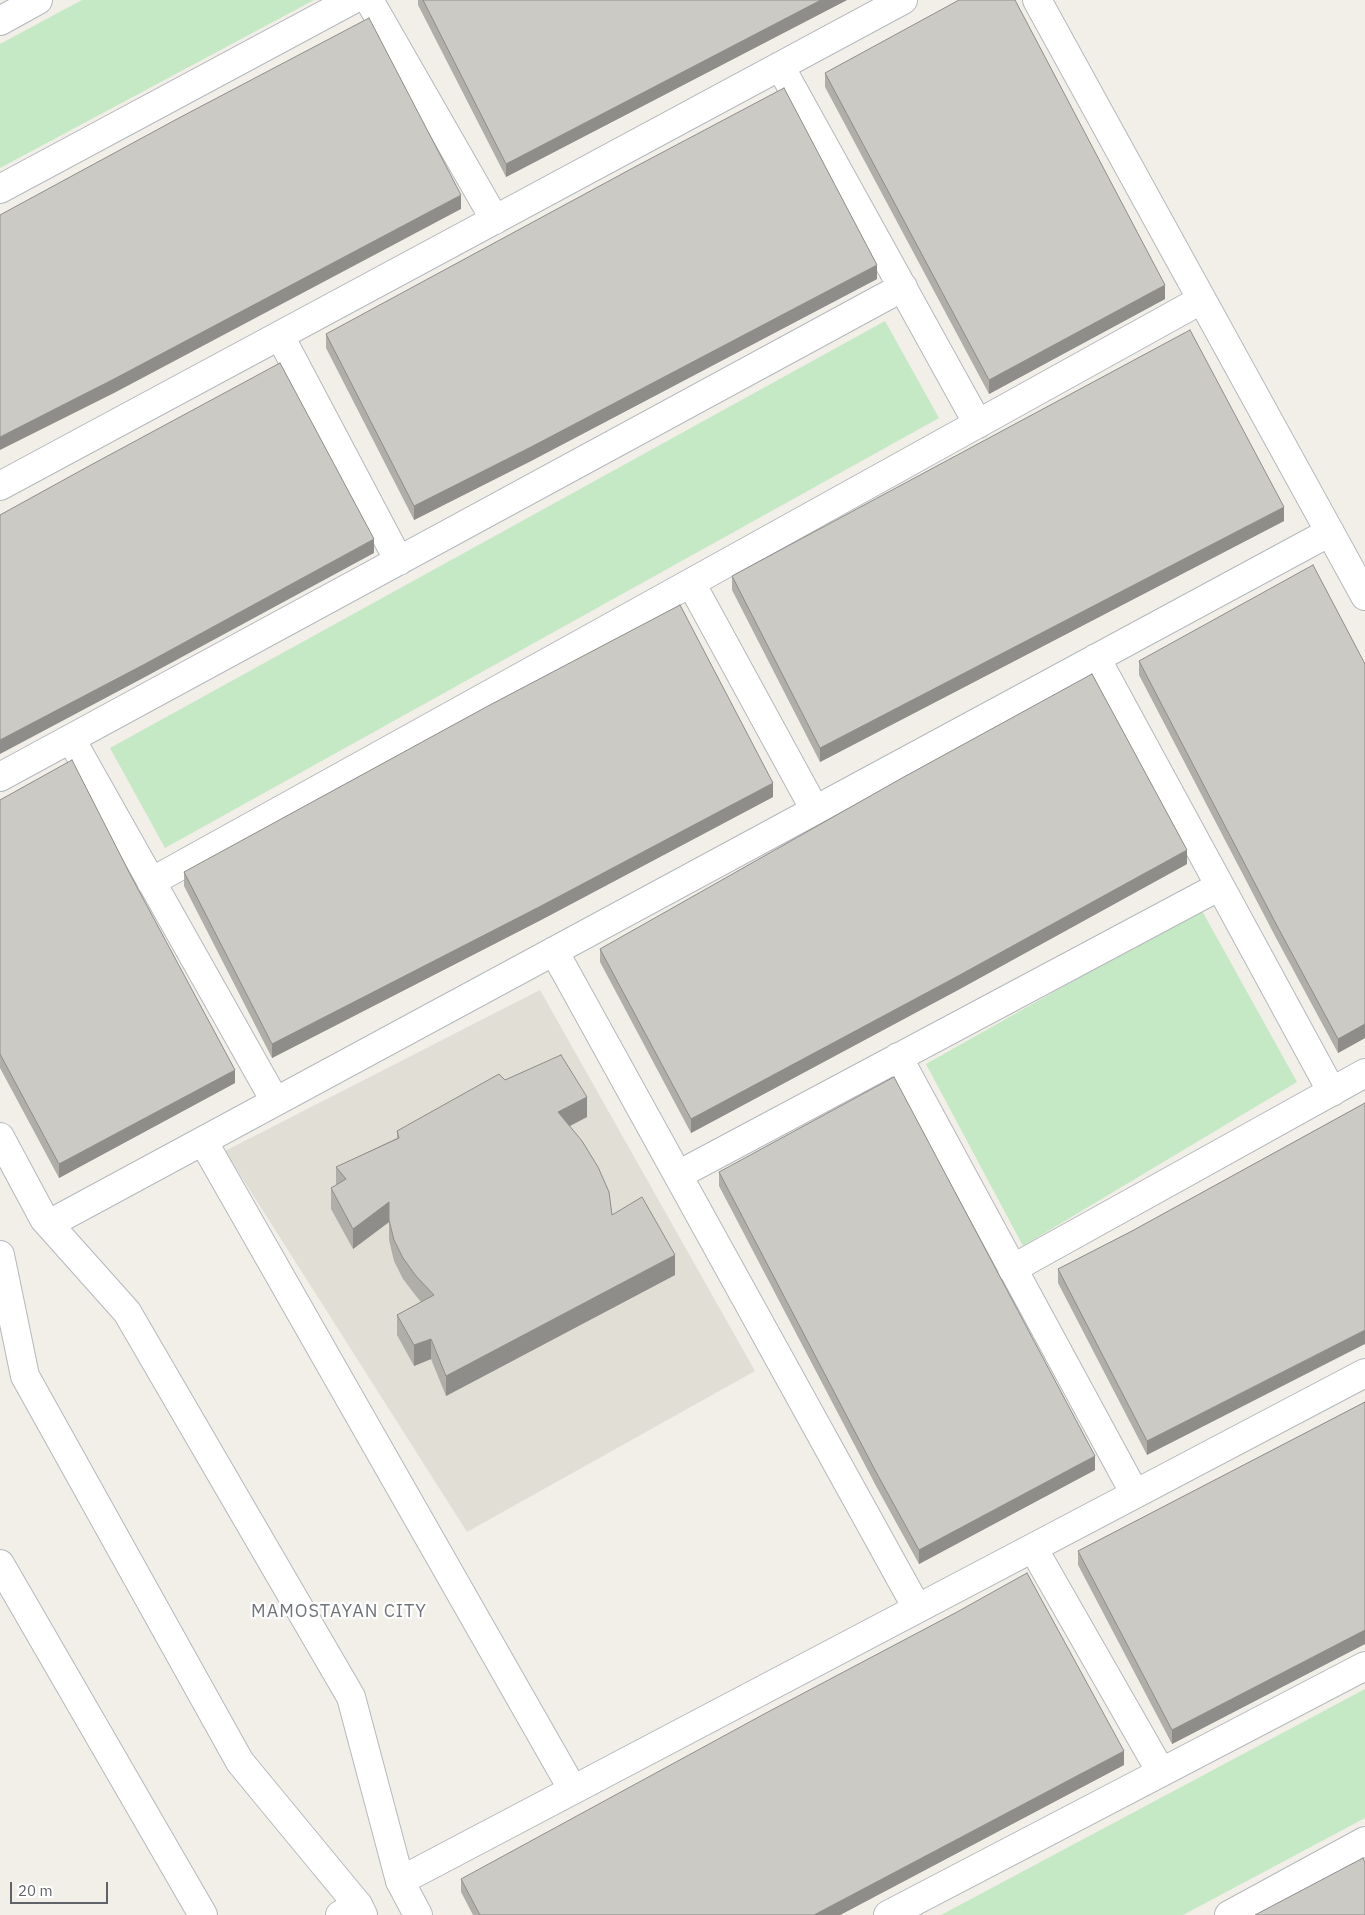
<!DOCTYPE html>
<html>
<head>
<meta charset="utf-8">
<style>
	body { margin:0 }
	#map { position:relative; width:1365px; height:1915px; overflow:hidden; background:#f1efe8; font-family:"IBM Plex Sans",sans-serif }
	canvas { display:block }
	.scale { position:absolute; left:10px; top:1882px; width:98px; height:22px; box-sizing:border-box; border:2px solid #5f6368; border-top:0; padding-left:6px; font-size:15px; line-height:18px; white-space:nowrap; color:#5f6368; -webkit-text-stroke:4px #fff; paint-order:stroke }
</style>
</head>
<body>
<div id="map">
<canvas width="1365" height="1915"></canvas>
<div class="scale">20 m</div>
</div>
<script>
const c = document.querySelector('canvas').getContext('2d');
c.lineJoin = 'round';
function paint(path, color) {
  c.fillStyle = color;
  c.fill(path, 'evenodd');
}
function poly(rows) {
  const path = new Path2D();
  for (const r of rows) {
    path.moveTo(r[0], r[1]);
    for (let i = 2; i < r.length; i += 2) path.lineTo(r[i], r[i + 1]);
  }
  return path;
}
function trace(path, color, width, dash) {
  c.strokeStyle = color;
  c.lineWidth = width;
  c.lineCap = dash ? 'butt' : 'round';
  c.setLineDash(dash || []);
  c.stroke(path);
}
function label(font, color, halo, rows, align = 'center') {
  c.font = font + ' "IBM Plex Sans",sans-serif';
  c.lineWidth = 4.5;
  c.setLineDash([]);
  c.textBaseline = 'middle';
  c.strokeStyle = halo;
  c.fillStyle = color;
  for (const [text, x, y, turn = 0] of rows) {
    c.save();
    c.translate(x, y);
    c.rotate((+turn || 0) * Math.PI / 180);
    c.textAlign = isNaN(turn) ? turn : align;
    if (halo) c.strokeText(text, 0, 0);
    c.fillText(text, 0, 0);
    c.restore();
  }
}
paint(poly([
	[540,990,755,1371,467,1532,225,1151]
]), '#e1ded6');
paint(poly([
	[82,0,314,0,0,168,0,44],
	[885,321,939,418,165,848,110,748],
	[1201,909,1297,1082,1023,1246,926,1064],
	[1365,1689,1365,1818,1183,1915,941,1915]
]), '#c5e8c5');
const minor = poly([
	[369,0,495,220],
	[1037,0,1365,596],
	[0,21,38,0],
	[780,66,978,424],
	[0,189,352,0],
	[280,336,399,561],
	[0,486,903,0],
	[691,583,815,810],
	[1096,658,1332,1092],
	[71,739,275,1101],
	[0,777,903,287],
	[151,882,1201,300],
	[554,951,917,1608],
	[898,1057,1135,1494],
	[203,1141,573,1790],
	[678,1175,1220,886],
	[49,1224,1330,532],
	[1012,1269,1365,1073],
	[1033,1548,1161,1772],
	[0,1564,203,1915],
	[400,1881,1365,1373],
	[340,1915,358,1905],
	[888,1915,1365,1666],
	[1229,1915,1365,1841]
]);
const tertiary = poly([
	[0,1137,44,1219,127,1312,351,1697,400,1881,418,1915],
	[0,1255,25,1376,240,1762,358,1905,363,1915]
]);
trace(minor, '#b5b8bc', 30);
trace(tertiary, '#b5b8bc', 30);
trace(minor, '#fff', 28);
trace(tertiary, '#fff', 28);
paint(poly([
	[418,0,847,0,506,177,418,5],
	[825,73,1165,299,989,394,825,87],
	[877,279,531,461,414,520,326,348,326,334],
	[1284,521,820,762,732,590,732,576],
	[1139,661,1365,664,1365,1038,1338,1053,1275,936,1139,675],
	[773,797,541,920,272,1058,184,886,184,872],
	[0,800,235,1083,59,1178,0,1068],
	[1187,864,958,990,691,1133,600,962,600,949],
	[505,1080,587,1117,570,1126,612,1215,675,1275,446,1396,431,1359,414,1366,397,1335,397,1315,421,1302,416,1296,403,1279,394,1261,389,1240,389,1222,353,1249,331,1209,331,1188,336,1185,336,1167,397,1138,397,1131],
	[1365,1103,1147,1455,1058,1283,1058,1269,1132,1231],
	[719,1172,1095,1470,919,1564,876,1486,719,1186],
	[1365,1402,1365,1644,1172,1744,1078,1565,1078,1551],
	[1124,1765,840,1915,473,1915,461,1892,461,1879]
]), '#afaea9');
paint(poly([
	[821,0,847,0,506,177,506,164],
	[461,195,461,209,114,393,0,450,0,437],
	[877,265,877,279,531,461,414,520,414,506],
	[1165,285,1165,299,989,394,989,380],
	[1284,507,1284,521,820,762,820,748],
	[374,539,374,553,145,677,0,754,0,740],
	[773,783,773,797,541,920,272,1058,272,1044],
	[1187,850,1187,864,958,990,691,1133,691,1119],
	[1365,1024,1365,1038,1338,1053,1338,1039],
	[235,1070,235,1083,59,1178,59,1164],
	[587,1097,587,1117,558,1132,558,1112],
	[389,1202,389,1222,353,1249,353,1229],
	[675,1255,675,1275,446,1396,446,1376],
	[1365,1330,1365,1344,1147,1455,1147,1441],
	[431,1339,431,1359,414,1366,414,1345],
	[1095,1456,1095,1470,919,1564,919,1550],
	[1365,1630,1365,1644,1172,1744,1172,1730],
	[1124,1751,1124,1765,840,1915,814,1915]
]), '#8f8d8a');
const building = poly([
	[423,0,821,0,506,164,423,0],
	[959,0,1015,0,1165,285,989,380,825,73,959,0],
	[369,18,461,195,114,379,0,437,0,215,177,119,369,18],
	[784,88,877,265,531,447,414,506,326,334,631,169,784,88],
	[1190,330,1284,507,820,748,732,576,1190,330],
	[280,363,374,539,145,664,0,740,0,515,89,466,280,363],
	[1313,565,1365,664,1365,1024,1338,1039,1275,922,1139,661,1313,565],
	[680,605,773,783,541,906,272,1044,184,872,488,706,680,605],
	[1092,674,1187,850,958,976,691,1119,600,949,902,778,1092,674],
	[72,760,131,876,235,1070,59,1164,0,1054,0,800,72,760],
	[561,1055,587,1097,558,1112,582,1141,598,1167,609,1192,612,1215,642,1197,675,1255,446,1376,431,1339,414,1345,397,1315,434,1295,416,1276,403,1258,394,1240,389,1220,389,1202,353,1229,331,1188,346,1179,336,1167,399,1138,397,1131,499,1074,505,1080,561,1055],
	[894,1077,1095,1456,919,1550,876,1472,719,1172,894,1077],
	[1365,1103,1365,1330,1147,1441,1058,1269,1132,1231,1365,1103],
	[1365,1402,1365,1630,1172,1730,1078,1551,1365,1402],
	[1027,1573,1124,1751,814,1915,480,1915,461,1879,766,1713,957,1612,1027,1573],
	[1363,1858,1365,1863,1365,1915,1255,1915,1363,1858]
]);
paint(building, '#cccac5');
trace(building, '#8f8d8a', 1);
c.letterSpacing = '1px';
label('18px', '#70757a', '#fff', [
	["MAMOSTAYAN CITY",339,1612]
]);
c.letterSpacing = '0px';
</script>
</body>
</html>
